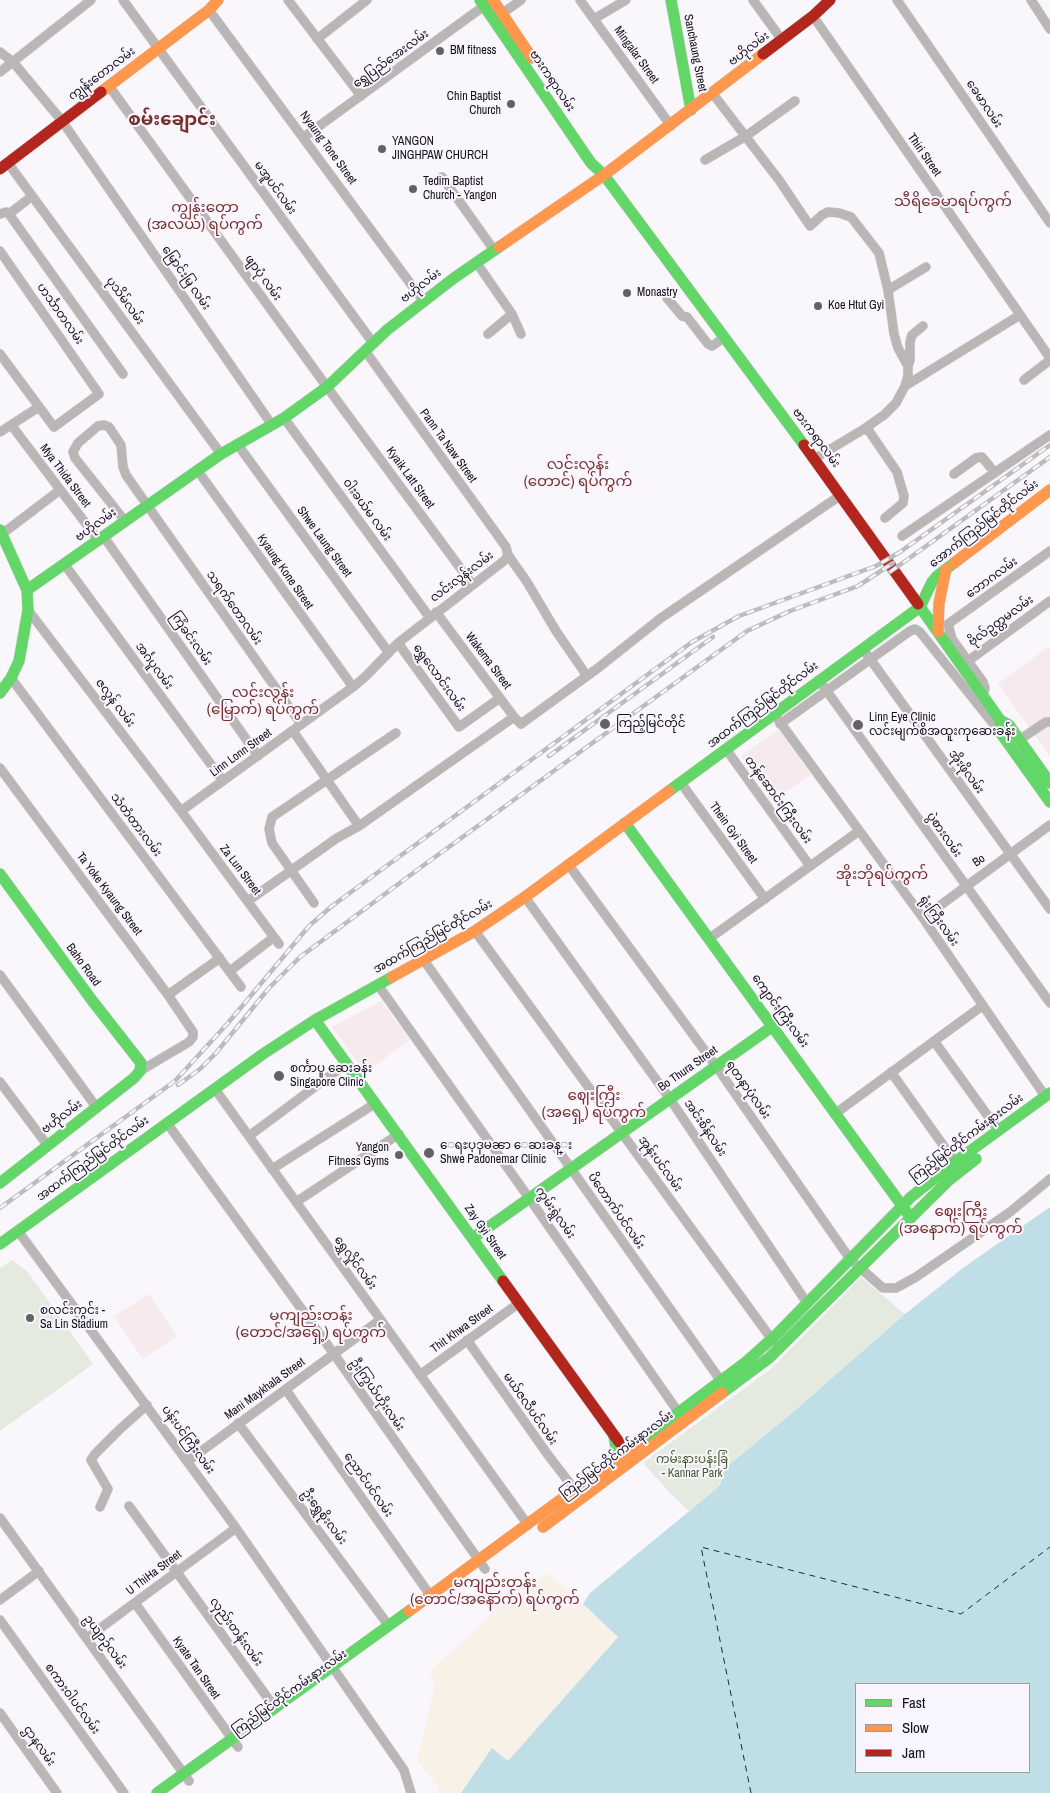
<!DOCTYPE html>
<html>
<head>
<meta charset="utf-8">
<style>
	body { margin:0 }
	#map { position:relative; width:1050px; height:1793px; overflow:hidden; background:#f9f7fc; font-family:"Archivo Narrow",sans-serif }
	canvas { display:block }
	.legend { position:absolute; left:855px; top:1683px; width:175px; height:90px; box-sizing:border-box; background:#f9f5fe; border:1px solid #9d99a2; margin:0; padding:6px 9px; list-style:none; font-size:15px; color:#130f17 }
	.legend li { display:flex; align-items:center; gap:10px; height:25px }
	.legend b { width:25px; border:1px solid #9d99a2 }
</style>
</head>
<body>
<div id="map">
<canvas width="1050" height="1793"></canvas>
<ul class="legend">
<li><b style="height:6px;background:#63d668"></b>Fast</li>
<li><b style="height:6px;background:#ff974d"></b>Slow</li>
<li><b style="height:6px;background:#b3261e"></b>Jam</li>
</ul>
</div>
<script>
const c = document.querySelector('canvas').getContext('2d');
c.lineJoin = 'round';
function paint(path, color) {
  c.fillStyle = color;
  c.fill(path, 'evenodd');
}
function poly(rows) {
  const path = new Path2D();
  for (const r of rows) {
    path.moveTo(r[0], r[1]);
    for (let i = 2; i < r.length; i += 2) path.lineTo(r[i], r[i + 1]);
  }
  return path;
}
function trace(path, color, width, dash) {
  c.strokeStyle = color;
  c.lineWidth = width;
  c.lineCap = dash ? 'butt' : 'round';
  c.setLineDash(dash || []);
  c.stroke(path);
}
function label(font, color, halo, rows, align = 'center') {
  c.font = font + ' "Archivo Narrow","Noto Sans Myanmar",sans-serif';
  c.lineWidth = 4;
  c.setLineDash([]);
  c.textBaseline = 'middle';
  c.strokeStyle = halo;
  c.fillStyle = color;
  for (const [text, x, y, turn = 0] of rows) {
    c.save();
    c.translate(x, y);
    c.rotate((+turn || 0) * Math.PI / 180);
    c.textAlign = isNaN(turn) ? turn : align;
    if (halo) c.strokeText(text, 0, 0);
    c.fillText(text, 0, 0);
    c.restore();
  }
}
paint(poly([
	[549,1573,618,1637,508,1761,492,1748,461,1793,437,1793,439,1789,417,1760,435,1684,429,1672,500,1606]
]), '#f8f1e8');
paint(poly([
	[1048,647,1050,649,1050,756,998,684],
	[778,729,811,774,773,801,741,756],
	[381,1001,410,1040,365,1073,332,1027],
	[149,1294,177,1336,143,1359,114,1316]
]), '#f6eaec');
paint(poly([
	[12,1260,28,1272,93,1364,0,1431,0,1268],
	[861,1277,905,1314,792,1413,730,1464,716,1489,689,1511,670,1493,643,1463,772,1368]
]), '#e5eae0');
paint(poly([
	[1050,1207,1050,1793,461,1793,492,1748,508,1761,618,1637,583,1604,590,1593,716,1489,720,1484,725,1469,730,1464,792,1413,905,1314,963,1268],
	[856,1684,1029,1684,1029,1772,856,1772]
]), '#bfdee6');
trace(poly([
	[751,1793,701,1547,961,1614,1050,1547]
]), '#08353d', 1, [6, 5]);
const street = poly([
	[123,0,373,343],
	[288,0,361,96],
	[580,0,671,126],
	[753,0,782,40],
	[897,0,1050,223],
	[1031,0,1050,29],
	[209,10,424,302],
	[500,15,521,0],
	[813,16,1050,358],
	[594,19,626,0],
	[317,39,367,0],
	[0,52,13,62,62,121,272,425],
	[0,72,91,0],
	[109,86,327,387,472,584],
	[713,94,779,180,810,226,822,215,828,212,839,213,851,217,879,253,888,290],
	[304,137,488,3],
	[705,160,746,136,795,101],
	[8,163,221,454],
	[442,177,494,250],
	[0,214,6,212,9,214,123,374],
	[9,214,27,200],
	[0,251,99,394,54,427,0,354],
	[476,262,512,314,521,334],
	[667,298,682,316,687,317,708,344,712,346,725,337],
	[488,334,512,314],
	[366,352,506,547,508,555,527,582,556,631,587,676],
	[908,366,910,360,910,342,912,335,923,326],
	[1024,380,1050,360],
	[905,386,1020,315],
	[284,418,430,618],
	[12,426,99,541],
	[0,432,39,407],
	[238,445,389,653],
	[814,459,864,429],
	[198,471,353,687],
	[954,474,976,458,982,457,995,473],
	[885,518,903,503,904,496,897,472,869,431,864,429,884,415,896,403,905,386,908,376,908,366,898,348,894,334,888,290,926,267],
	[125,521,75,458,73,452,78,443,98,426,104,425,109,427,121,445,123,467,126,475,301,724],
	[2,534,60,490],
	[902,536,1050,435],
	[104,537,258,756],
	[65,565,223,781],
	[28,610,181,811,279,944],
	[436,612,514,717,521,724,598,668,661,618,841,495],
	[398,643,459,727,500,698],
	[863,649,1050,909],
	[968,661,1050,601],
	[11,678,241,987],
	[819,680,1050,1003],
	[983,696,985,688,983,682,952,639,948,624,1050,551],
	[774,714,923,918,1045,1096],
	[780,724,910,631,915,629,920,632,999,731],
	[293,731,359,826],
	[1019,740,1046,722,1050,722],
	[726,749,810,866],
	[0,768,168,995,193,1032,193,1037,189,1042,140,1071],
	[681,783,765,899],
	[181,811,353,687,366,676,398,643,505,560,508,555],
	[568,864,716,1066,850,1259,883,1288,896,1288,916,1277,1010,1212,1050,1179],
	[525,897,670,1099,807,1303],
	[248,901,337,838,359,826,514,717],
	[314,903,272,843,269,829,272,817,396,733],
	[923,918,1050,825],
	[475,931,773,1341],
	[710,938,859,831],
	[423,959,721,1381],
	[230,971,274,937],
	[0,975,97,1108],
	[378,985,529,1198,681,1416],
	[168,995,220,958],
	[934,1041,998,1130],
	[891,1072,958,1166],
	[0,1082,48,1146],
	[215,1089,528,1525],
	[836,1113,982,1006],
	[167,1123,334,1354,485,1569],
	[249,1136,347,1063],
	[272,1169,376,1103],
	[296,1202,399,1134],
	[18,1231,236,1528,404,1770,411,1793],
	[467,1340,548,1455,575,1490],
	[420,1375,519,1303],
	[286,1390,430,1595],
	[238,1423,389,1626],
	[188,1461,380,1320],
	[129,1506,275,1708],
	[100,1507,108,1489,91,1460,95,1454,119,1430,147,1405],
	[0,1518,189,1781],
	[0,1600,39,1571],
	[135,1603,238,1747],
	[0,1620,124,1793],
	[87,1638,236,1528],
	[0,1713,57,1793]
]);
const fast = poly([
	[480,0,591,163,604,175,804,445],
	[671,0,691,110],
	[0,530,27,590,28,610,19,661,11,678,0,693],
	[27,590,221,454,284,418,327,387,387,330,454,278,499,247],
	[918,604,1000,720,1009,725,1050,783],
	[1000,720,1000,732,1050,802],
	[669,791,920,607,932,582,937,576,954,563],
	[625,823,908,1214],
	[0,874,91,999,141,1063,140,1071,134,1078,0,1183],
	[315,1020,503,1281],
	[473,1238,773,1026],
	[0,1244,263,1054,315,1020,392,977],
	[722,1393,769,1358,948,1181,976,1159],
	[638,1443,746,1362,776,1335,911,1197,955,1162,1050,1093],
	[613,1461,616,1448,614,1436],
	[157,1793,409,1611]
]);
const slow = poly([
	[493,0,532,58],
	[101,92,209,10,218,0],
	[499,247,604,175,763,54],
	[954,563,1050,490],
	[938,632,939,603,946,569],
	[392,977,475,931,525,897,669,791],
	[543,1527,722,1393],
	[409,1611,638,1443]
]);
const jam = poly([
	[763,54,813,16,830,0],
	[0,169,101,92],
	[804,445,918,604],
	[503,1281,619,1442]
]);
trace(street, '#d4d3d7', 10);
trace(fast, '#d4d3d7', 12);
trace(slow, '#d4d3d7', 12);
trace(jam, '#d4d3d7', 12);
trace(street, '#bab6b6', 9);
trace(fast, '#63d668', 11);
trace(slow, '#ff974d', 11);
trace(jam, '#b3261e', 11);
const rail = poly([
	[890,572,1050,457],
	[549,756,713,637],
	[178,1085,200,1069,216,1053,269,988,300,957,424,865,747,631,790,611,858,586,893,563],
	[0,1208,175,1081,228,1023,309,926,332,906,692,642,739,616,876,566,900,552,1050,445]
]);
trace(rail, '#bdbbbc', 4.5);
trace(rail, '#f9f5fe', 2.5, [8]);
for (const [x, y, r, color] of [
	[440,51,5,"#646067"],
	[511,104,5,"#646067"],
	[382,149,5,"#646067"],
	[413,189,5,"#646067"],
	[627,293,5,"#646067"],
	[818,306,5,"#646067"],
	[605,724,6,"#646067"],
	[858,725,6,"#646067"],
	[279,1076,6,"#646067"],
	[429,1153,6,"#646067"],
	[399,1155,5,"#646067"],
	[30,1318,5,"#646067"]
]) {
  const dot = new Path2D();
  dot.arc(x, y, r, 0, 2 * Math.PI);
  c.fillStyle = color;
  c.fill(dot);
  trace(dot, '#f9f5fe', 2);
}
label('12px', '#130f17', '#f9f5fe', [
	["ဗဟိုလမ်း",749,49,-38],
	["Sanchaung Street",695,53,79],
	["Mingalar Street",636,55,54],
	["ရွှေပြည်အေးလမ်း",391,59,-36],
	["ကျွန်းတောလမ်း",102,74,-37],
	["ဗားကရာလမ်း",552,81,56],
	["ခေမာလမ်း",984,104,56],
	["Nyaung Tone Street",328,148,54],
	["Thiri Street",924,155,55],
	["မအူပင်လမ်း",275,188,54],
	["မြောင်းမြ လမ်း",186,278,55],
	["ဖျာပုံ လမ်း",263,278,54],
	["ဗဟိုလမ်း",421,286,-38],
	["ပုသိမ်လမ်း",125,301,54],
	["ဟင်္သာတလမ်း",60,314,55],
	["ဗားကရာလမ်း",816,438,53],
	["Pann Ta Naw Street",448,446,54],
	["Mya Thida Street",65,476,53],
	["Kyaik Latt Street",410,478,54],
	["ဝါးခယ်မ လမ်း",367,510,54],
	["အောက်ကြည်မြင်တိုင်လမ်း",984,524,-38],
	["ဗဟိုလမ်း",96,525,-36],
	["Shwe Laung Street",324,542,54],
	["Kyaung Kone Street",285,572,55],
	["လင်းလွန်းလမ်း",462,577,-37],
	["ဘောဂလမ်း",992,578,-36],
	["သရက်တောလမ်း",234,608,55],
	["ဗိုလ်ဥတ္တမလမ်း",1001,621,-36],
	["ကြံခင်းလမ်း",191,639,55],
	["Wakema Street",488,661,53],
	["အင်္ဂပူလမ်း",154,666,54],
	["ရွှေလောင်းလမ်း",439,678,54],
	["ဇလွန် လမ်း",115,703,53],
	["အထက်ကြည်မြင်တိုင်လမ်း",763,705,-37],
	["Linn Lonn Street",241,753,-36],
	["အိုးဖိုလမ်း",966,772,54],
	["တန်ဆောင်းကြီးလမ်း",778,800,54],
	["သံတံတားလမ်း",136,825,53],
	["Thein Gyi Street",733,833,54],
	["ပွဲစားလမ်း",944,835,55],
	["Bo",979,861,-35],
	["Za Lun Street",240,870,53],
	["Ta Yoke Kyaung Street",109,894,53],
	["ရုံးကြီးလမ်း",939,921,55],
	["အထက်ကြည်မြင်တိုင်လမ်း",433,937,-30],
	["Baho Road",83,965,54],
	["ကျောင်းကြီးလမ်း",780,1011,54],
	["Bo Thura Street",688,1069,-35],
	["ရတနာပုံလမ်း",748,1090,55],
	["ဗဟိုလမ်း",62,1117,-37],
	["အင်းစိန်လမ်း",705,1128,56],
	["ကြည့်မြင်တိုင်ကမ်းနားလမ်း",967,1138,-37],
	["အထက်ကြည်မြင်တိုင်လမ်း",93,1159,-36],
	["အုန်းပင်လမ်း",660,1164,54],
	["ပိတောက်ပင်လမ်း",616,1211,55],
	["ကွမ်းရွဲလမ်း",555,1213,55],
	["Zay Gyi Street",485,1232,55],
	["ရွှေလှိုင်လမ်း",355,1263,54],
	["Thit Khwa Street",462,1329,-36],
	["Mani Maykhala Street",265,1389,-36],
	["ဦးကြွယ်ဟိုးလမ်း",377,1395,55],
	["မယ်ဇလီပင်လမ်း",530,1409,55],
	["ပန်းပင်ကြီးလမ်း",188,1440,54],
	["ကြည်မြင်တိုင်ကမ်းနားလမ်း",617,1455,-37],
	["ညောင်ပင်လမ်း",368,1485,55],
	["ဦးရွှေစိုးလမ်း",324,1517,53],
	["U ThiHa Street",154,1573,-37],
	["လှည်းတန်းလမ်း",236,1632,54],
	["ဥယျာဉ်လမ်း",105,1642,54],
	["Kyate Tan Street",196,1668,55],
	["ကြည်မြင်တိုင်ကမ်းနားလမ်း",290,1693,-36],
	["စကားဝါပင်လမ်း",72,1699,54],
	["ဌာနလမ်း",39,1746,55]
]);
label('12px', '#130f17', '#f9f5fe', [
	["BM fitness",450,51],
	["Chin Baptist",501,97,"right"],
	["Church",501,111,"right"],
	["YANGON",392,142],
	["JINGHPAW CHURCH",392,156],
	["Tedim Baptist",423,182],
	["Church - Yangon",423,196],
	["Monastry",637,293],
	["Koe Htut Gyi",828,306],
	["Linn Eye Clinic",869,718],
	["လင်းမျက်စိအထူးကုဆေးခန်း",869,732],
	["ကြည့်မြင်တိုင်",616,724],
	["စင်္ကာပူ ဆေးခန်း",290,1069],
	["Singapore Clinic",290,1083],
	["ေရႊပုဒုမၼာ ေဆးခန္း",440,1146],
	["Shwe Padonemar Clinic",440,1160],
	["Yangon",389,1148,"right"],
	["Fitness Gyms",389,1162,"right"],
	["စလင်းကွင်း -",40,1311],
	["Sa Lin Stadium",40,1325]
], 'left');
label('12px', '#435b29', '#f9f5fe', [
	["ကမ်းနားပန်းခြံ",692,1460],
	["- Kannar Park",692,1474]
]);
label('15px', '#76302b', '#f9f5fe', [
	["သီရိခေမာရပ်ကွက်",953,202],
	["ကျွန်းတော",205,208],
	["(အလယ်) ရပ်ကွက်",205,225],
	["လင်းလွန်း",578,465],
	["(တောင်) ရပ်ကွက်",578,482],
	["လင်းလွန်း",263,693],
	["(မြောက်) ရပ်ကွက်",263,710],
	["အိုးဘိုရပ်ကွက်",882,875],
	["ဈေးကြီး",594,1096],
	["(အရှေ့) ရပ်ကွက်",594,1113],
	["ဈေးကြီး",961,1212],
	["(အနောက်) ရပ်ကွက်",961,1229],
	["မကျည်းတန်း",311,1316],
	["(တောင်/အရှေ့) ရပ်ကွက်",311,1333],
	["မကျည်းတန်း",495,1583],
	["(တောင်/အနောက်) ရပ်ကွက်",495,1600]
]);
label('bold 18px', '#76302b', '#f9f5fe', [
	["စမ်းချောင်း",172,120]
]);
</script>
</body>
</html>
